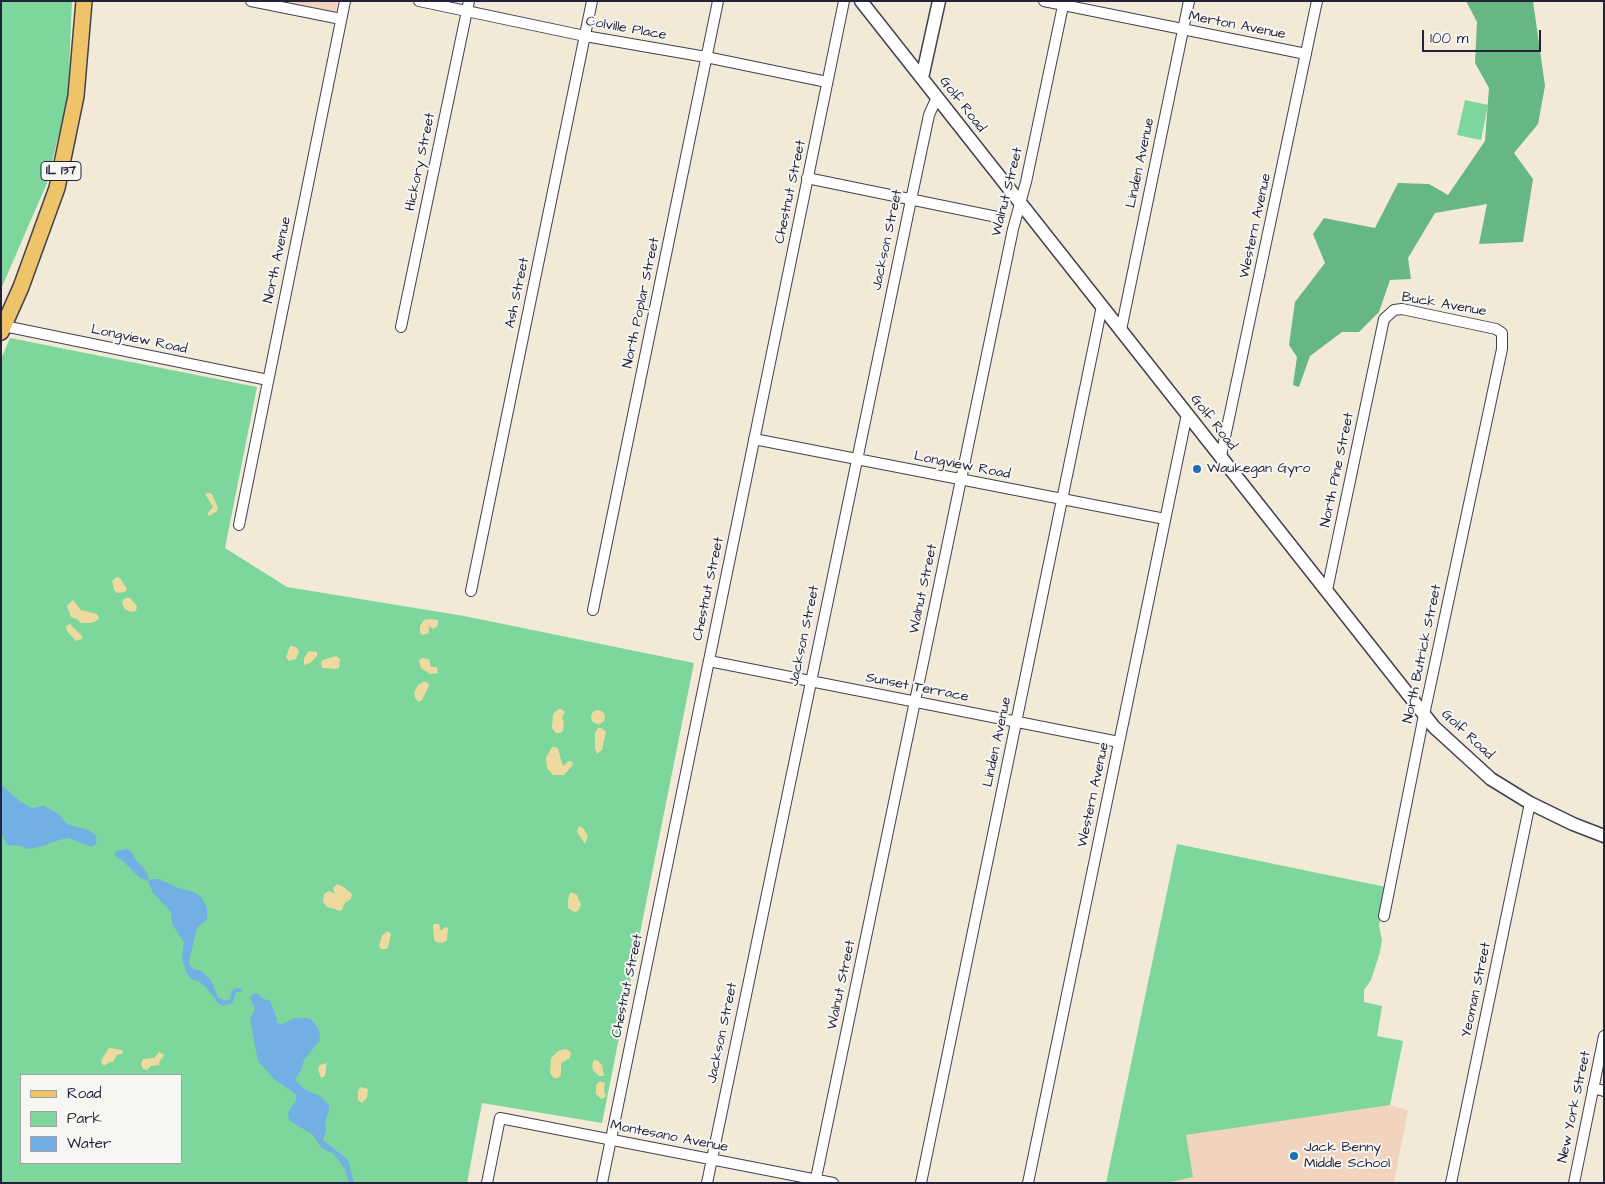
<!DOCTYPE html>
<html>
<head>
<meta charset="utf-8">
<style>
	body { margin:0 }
	#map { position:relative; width:1605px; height:1184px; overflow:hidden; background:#f2ead7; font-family:"Architects Daughter",sans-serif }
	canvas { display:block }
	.frame { position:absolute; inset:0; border:2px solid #22223b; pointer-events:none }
	.legend { position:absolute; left:20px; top:1074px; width:162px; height:90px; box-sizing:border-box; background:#f6f6f2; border:1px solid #a1a1a9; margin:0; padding:6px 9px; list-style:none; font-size:15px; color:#22223b }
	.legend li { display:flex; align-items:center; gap:10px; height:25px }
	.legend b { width:25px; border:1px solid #a1a1a9 }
	.scale { position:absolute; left:1422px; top:30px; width:119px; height:22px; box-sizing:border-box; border:2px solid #22223b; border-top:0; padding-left:6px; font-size:15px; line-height:18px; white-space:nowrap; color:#22223b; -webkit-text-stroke:4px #f6f6f2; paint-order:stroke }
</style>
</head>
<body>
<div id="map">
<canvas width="1605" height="1184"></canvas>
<div class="frame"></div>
<ul class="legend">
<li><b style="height:6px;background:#efc469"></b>Road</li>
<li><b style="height:14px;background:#7dd69c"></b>Park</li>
<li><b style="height:14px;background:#72afe4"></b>Water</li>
</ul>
<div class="scale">100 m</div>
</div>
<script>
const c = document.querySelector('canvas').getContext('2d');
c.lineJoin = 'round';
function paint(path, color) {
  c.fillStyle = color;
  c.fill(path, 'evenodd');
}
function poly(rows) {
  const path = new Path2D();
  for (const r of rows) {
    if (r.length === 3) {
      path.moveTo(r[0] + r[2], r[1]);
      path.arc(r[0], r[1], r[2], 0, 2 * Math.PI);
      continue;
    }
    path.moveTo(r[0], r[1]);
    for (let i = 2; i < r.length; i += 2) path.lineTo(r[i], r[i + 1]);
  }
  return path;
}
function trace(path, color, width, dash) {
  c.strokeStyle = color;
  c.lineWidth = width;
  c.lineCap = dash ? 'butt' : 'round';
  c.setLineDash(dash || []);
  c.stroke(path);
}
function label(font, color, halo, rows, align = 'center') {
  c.font = font + ' "Architects Daughter",sans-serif';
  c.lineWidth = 4;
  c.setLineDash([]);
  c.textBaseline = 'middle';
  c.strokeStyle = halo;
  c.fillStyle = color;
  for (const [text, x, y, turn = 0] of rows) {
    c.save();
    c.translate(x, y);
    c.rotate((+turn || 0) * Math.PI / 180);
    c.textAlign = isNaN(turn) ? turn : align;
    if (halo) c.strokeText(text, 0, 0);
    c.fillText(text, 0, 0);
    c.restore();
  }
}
paint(poly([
	[279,1,338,1,336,12],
	[1390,1105,1408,1110,1394,1183,1167,1183,1193,1177,1185,1135]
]), '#f2d4be');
paint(poly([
	[1,1,72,1,68,96,47,183,1,289],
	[1465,100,1488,105,1481,140,1457,135],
	[10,338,257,387,225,548,287,587,464,616,694,663,602,1123,482,1103,467,1183,1,1183,1,359],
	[21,1075,181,1075,181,1163,21,1163],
	[1177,844,1386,887,1379,926,1382,940,1380,952,1371,980,1364,990,1364,1002,1382,1006,1377,1036,1403,1041,1390,1105,1186,1135,1193,1177,1167,1183,1106,1183]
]), '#7dd69c');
paint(poly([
	[1466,1,1533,1,1545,86,1538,124,1514,153,1533,179,1523,242,1479,244,1487,204,1435,213,1408,258,1411,279,1390,280,1379,312,1359,332,1342,332,1310,356,1299,387,1293,385,1297,357,1289,345,1295,302,1325,263,1313,234,1324,218,1375,228,1398,183,1429,184,1448,195,1485,141,1489,88,1475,63,1477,22]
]), '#66b784');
paint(poly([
	[209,493,212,494,218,508,217,511,210,516,208,515,208,513,213,507,205,494],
	[117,577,120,578,127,589,125,592,117,593,114,590,112,581],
	[126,598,130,598,137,606,136,611,130,612,125,609,122,603,123,600],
	[73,600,81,610,97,614,99,617,98,620,91,623,81,623,77,619,71,617,67,606],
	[430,619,438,620,438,626,433,629,429,626,429,633,422,635,420,632,420,626,424,620],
	[70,624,82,636,82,639,76,641,67,631,66,626],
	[290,646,296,647,299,651,296,659,289,661,286,657],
	[309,651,317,652,317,656,310,663,304,665,304,658],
	[336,656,340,659,339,668,336,669,322,668,321,663,323,660],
	[423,658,429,659,431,667,437,667,438,673,430,674,421,668,419,662,420,659],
	[423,682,427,682,429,686,422,700,419,702,415,698,414,693,418,685],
	[559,709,561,709,565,712,562,717,564,722,563,731,560,733,556,733,552,728,553,715,555,712],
	[598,717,7],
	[598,728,602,728,606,732,602,750,597,754,595,748,595,733],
	[552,747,556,747,558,749,563,766,569,761,573,762,572,766,564,775,553,775,547,768,546,758],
	[579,826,583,828,588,836,585,844,577,832],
	[337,884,342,886,352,894,351,899,345,903,341,911,327,907,323,902,324,894,329,891,335,894,333,888],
	[570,893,573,893,577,895,581,905,578,911,574,912,568,908,568,899],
	[434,924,439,924,441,931,445,927,448,928,447,940,442,943,436,942,434,939,433,925],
	[388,931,391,934,388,947,387,949,381,949,379,946,382,935],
	[109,1048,122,1050,123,1053,117,1055,113,1062,110,1062,104,1066,101,1062,102,1059],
	[566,1049,571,1052,570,1058,561,1063,561,1075,558,1078,554,1078,550,1073,551,1058,558,1051],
	[159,1052,163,1054,164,1056,160,1060,159,1065,151,1066,147,1070,143,1069,141,1064,143,1059,154,1058],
	[594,1060,597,1060,602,1065,604,1076,599,1076,593,1070,592,1065],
	[327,1063,325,1076,321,1078,318,1069,320,1065],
	[600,1081,605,1083,604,1090,606,1096,604,1098,601,1099,596,1094,596,1085],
	[360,1087,368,1089,367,1098,362,1103,358,1100,358,1092]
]), '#eeda9e');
paint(poly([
	[1,785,22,803,32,808,44,806,59,814,64,821,69,825,88,830,95,835,97,840,95,845,91,847,69,838,59,840,40,847,27,849,21,846,7,845,1,833],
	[125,849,130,850,135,859,144,869,148,875,149,881,152,879,158,879,170,884,177,888,194,892,202,898,207,908,207,919,197,928,189,961,190,965,194,969,201,971,209,978,213,984,218,998,227,1001,230,999,232,991,235,988,242,989,242,992,236,992,233,1003,223,1006,218,1003,206,987,198,981,191,979,186,972,182,958,184,942,172,924,171,912,153,893,148,881,140,878,124,862,115,856,115,853,118,851],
	[254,993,258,994,261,998,270,1001,277,1019,277,1023,282,1024,295,1018,307,1018,312,1020,319,1030,320,1040,304,1060,302,1068,295,1080,304,1089,320,1096,329,1105,329,1111,325,1121,326,1131,323,1140,348,1160,354,1183,349,1183,345,1169,334,1154,322,1148,313,1135,289,1120,288,1112,296,1101,296,1094,274,1079,258,1061,250,1019,255,1009,250,998]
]), '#72afe4');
const minor = poly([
	[251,1,341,19],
	[419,1,585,36,706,57,827,82],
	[1044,1,1306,54],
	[807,178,997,217],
	[4,326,268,380],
	[401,327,469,1],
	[1121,330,1189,1],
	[754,439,1165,519],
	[1221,456,1317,1],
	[239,525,345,1],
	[1327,590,1384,319,1394,310,1402,309,1496,329,1502,333,1502,349,1424,715,1384,916],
	[471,591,592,1],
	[593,610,718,1],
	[709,661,1119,742],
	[1593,1088,1604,1091],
	[487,1183,500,1118,833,1183],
	[602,1183,844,1],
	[707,1183,911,200,929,115,937,97],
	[815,1183,1013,229,1026,182,1064,1],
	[921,1183,1102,306],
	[1028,1183,1187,414],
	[1451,1183,1530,803],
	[1574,1183,1604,1036]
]);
const tertiary = poly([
	[861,1,1434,727,1491,779,1530,803,1573,824,1604,836],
	[922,78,939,1]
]);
const primary = poly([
	[1,332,21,287,57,188,76,96,84,1]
]);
trace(minor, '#414052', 12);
trace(tertiary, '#414052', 15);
trace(primary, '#414052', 18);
trace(minor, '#fff', 10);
trace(tertiary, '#fff', 12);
trace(primary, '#efc469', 15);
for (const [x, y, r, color] of [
	[1197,469,5,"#1f6fb2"],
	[1294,1156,5,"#1f6fb2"]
]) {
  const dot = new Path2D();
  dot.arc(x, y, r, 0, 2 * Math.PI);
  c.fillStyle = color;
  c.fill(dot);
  trace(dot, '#f6f6f2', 2);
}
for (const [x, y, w] of [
	[61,171,40]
]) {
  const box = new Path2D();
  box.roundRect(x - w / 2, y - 9.5, w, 19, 4);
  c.fillStyle = '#f6f6f2';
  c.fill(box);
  trace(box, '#22223b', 1);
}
label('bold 12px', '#22223b', null, [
	["IL 137",61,171]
]);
label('14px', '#22223b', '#f6f6f2', [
	["Merton Avenue",1237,26,11],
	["Colville Place",626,29,10],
	["Golf Road",962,105,52],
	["Hickory Street",421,162,-78],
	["Linden Avenue",1141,163,-78],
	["Chestnut Street",791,192,-78],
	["Walnut Street",1008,192,-76],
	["Western Avenue",1256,226,-78],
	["Jackson Street",888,240,-78],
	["North Avenue",278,260,-78],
	["Ash Street",518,293,-78],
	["North Poplar Street",642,303,-78],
	["Buck Avenue",1444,305,10],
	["Longview Road",139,340,12],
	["Golf Road",1213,423,52],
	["Longview Road",962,466,11],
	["North Pine Street",1338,470,-78],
	["Chestnut Street",709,589,-78],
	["Walnut Street",924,589,-78],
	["Jackson Street",805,636,-78],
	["North Butrick Street",1423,654,-78],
	["Sunset Terrace",917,688,11],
	["Golf Road",1467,735,43],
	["Linden Avenue",998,742,-78],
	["Western Avenue",1094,795,-78],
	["Walnut Street",842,985,-78],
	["Chestnut Street",628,986,-78],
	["Yeoman Street",1477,990,-78],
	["Jackson Street",723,1033,-78],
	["New York Street",1575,1107,-78],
	["Montesano Avenue",669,1137,11]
]);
label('14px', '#22223b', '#f6f6f2', [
	["Waukegan Gyro",1207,469],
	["Jack Benny",1304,1148],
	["Middle School",1304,1164]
], 'left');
</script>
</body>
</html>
